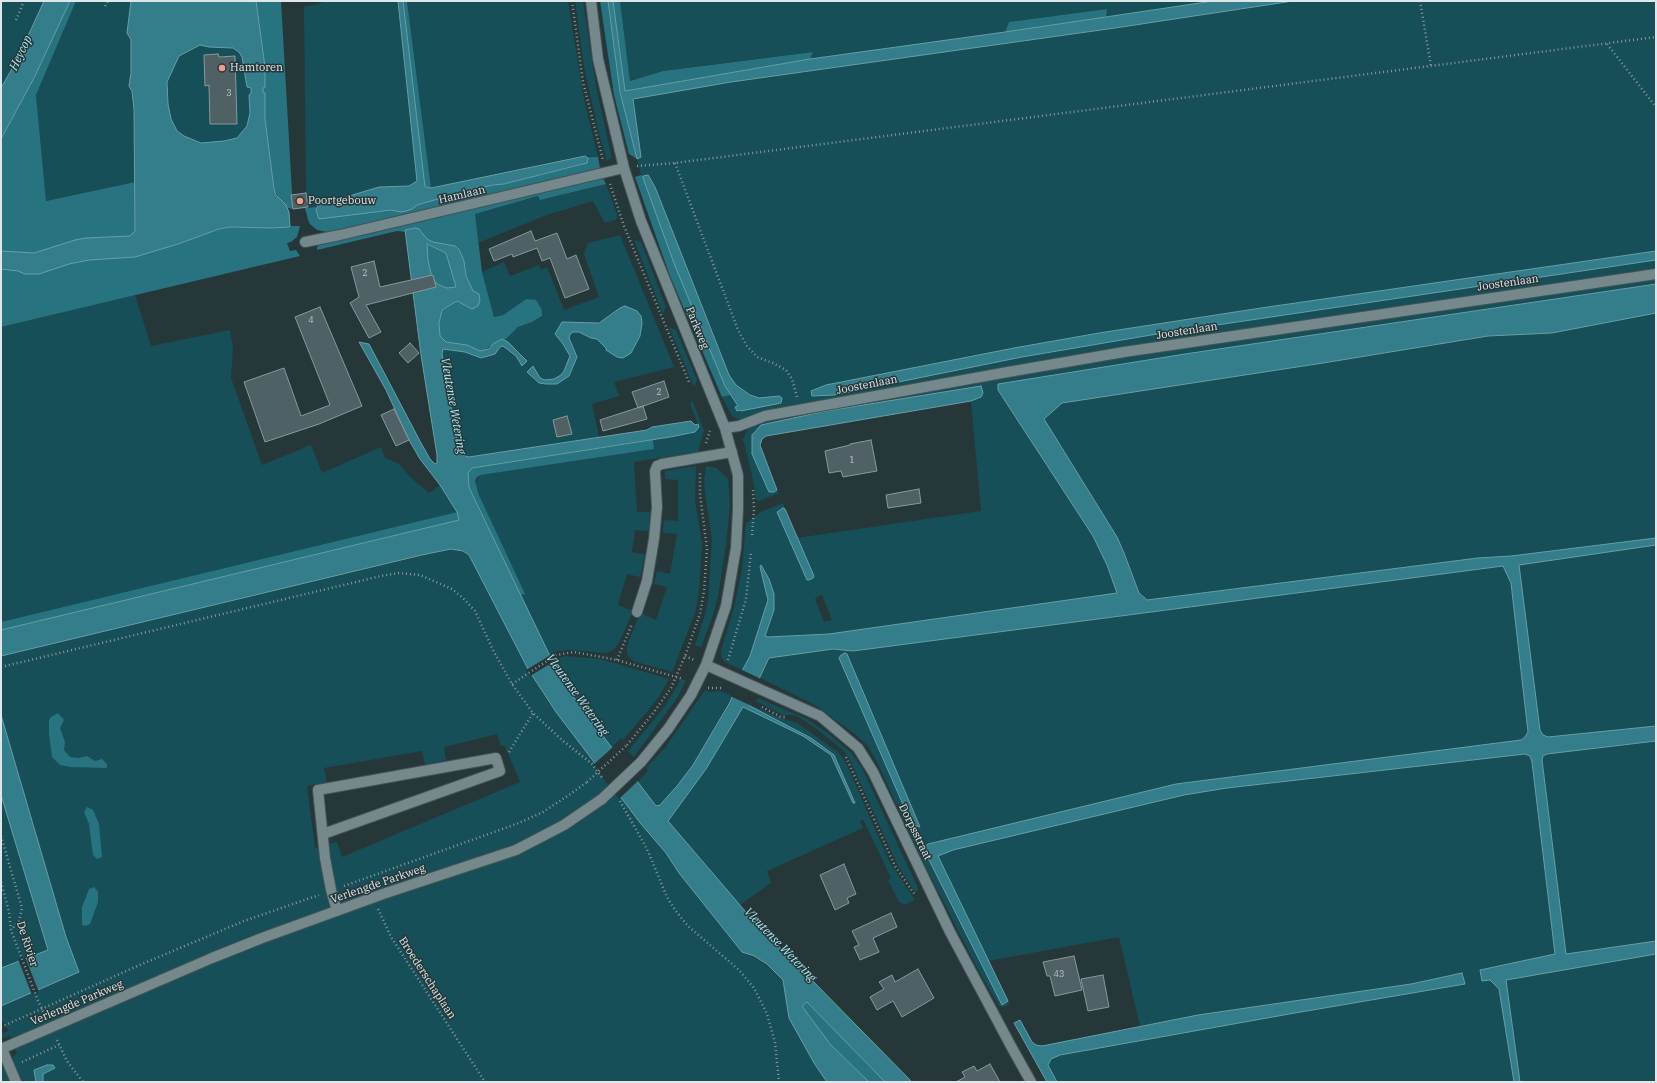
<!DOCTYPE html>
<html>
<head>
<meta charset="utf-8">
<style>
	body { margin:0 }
	#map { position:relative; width:1657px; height:1083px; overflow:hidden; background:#26373a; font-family:"IBM Plex Serif",serif }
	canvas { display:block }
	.frame { position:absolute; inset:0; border:2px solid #dee8ea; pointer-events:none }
</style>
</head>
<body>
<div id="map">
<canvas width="1657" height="1083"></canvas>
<div class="frame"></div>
</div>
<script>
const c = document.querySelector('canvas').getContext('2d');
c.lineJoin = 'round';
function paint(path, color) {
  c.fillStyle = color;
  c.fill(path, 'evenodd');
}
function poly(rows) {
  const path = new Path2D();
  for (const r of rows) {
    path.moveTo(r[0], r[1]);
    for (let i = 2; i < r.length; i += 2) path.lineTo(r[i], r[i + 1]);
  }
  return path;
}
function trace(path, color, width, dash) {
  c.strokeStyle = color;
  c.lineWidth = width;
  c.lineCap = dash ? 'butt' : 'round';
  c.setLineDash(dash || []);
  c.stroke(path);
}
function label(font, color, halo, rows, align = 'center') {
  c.font = font + ' "IBM Plex Serif",serif';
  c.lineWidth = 3;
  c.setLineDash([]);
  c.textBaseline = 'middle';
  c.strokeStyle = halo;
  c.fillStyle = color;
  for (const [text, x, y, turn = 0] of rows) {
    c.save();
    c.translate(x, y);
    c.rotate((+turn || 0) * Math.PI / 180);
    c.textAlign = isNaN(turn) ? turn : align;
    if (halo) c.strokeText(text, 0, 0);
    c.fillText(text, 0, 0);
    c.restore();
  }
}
paint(poly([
	[1,1,44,1,17,60,1,88],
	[76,1,131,1,128,38,131,40,131,73,129,86,132,91,134,109,135,182,46,201,36,95],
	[326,1,398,1,417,181,409,186,321,202,316,207,308,207,306,193,304,7,318,4],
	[407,1,568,1,584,99,598,157,585,156,571,158,431,188],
	[575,1,583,1,596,87,611,154,611,157,607,161,599,134,584,67],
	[620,1,1213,1,1106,17,1107,9,1009,22,1005,32,810,59,813,52,723,63,663,71,630,81],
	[1293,1,1656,1,1656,251,1261,308,1099,333,1014,348,826,385,811,391,812,396,834,395,1022,357,1163,333,1656,260,1656,269,761,413,741,419,738,419,732,416,722,397,731,395,738,406,737,411,779,396,759,398,750,395,736,385,729,375,655,187,648,175,641,175,637,159,641,157,633,99,731,82,1115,28],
	[200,45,209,47,233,48,240,52,242,57,247,87,251,88,251,93,249,95,250,113,247,126,237,138,224,141,201,143,184,136,177,131,171,119,168,104,167,82,179,56],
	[606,184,618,217,615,220,605,223,593,201,544,216,478,243,474,214,539,196,540,200],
	[620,235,674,367,614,382,619,396,592,404,599,437,469,457,465,456,459,450,454,424,442,354,443,349,465,352,476,357,497,350,503,346,516,356,522,365,527,360,521,353,505,340,518,327,532,322,542,316,526,299,503,315,494,317,482,272,504,262,510,276,539,265,541,270,547,267,564,310,599,297,584,254,588,243],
	[620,308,640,336,631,353,623,358,606,348,597,339,591,338,579,331,573,332,569,334,569,338,577,357,557,384,539,383,534,379,533,366,540,378,545,380,554,379,561,375,564,371,570,356,563,344,557,337,582,323,592,323,604,320],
	[634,240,641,242,666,307,663,314],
	[1656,277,1656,284,1185,354,998,384,998,390,1093,536,1107,565,1117,593,829,634,768,637,765,636,774,610,774,594,769,579,762,566,760,567,768,600,750,656,742,670,725,662,722,658,721,650,734,608,742,569,746,523,761,512,783,503,785,509,780,509,777,512,814,576,797,538,981,511,971,401,981,397,981,386,773,422,754,431,774,492,777,490,779,493,759,501,756,500,752,475,743,439,748,429,751,425,757,422,1018,373],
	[820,595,822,595,832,620,824,622,815,599],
	[135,295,151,346,230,330,233,348,231,378,262,465,311,445,322,473,381,447,385,458,399,464,410,477,429,493,440,485,457,512,1,622,1,327],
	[1656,313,1656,538,1511,556,1478,558,1147,600,1139,593,1124,553,1117,537,1044,419,1062,403,1323,363,1488,336,1552,333],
	[669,327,676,330,697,380,694,387],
	[692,400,704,430,698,452,634,462,637,512,650,512,649,531,635,530,632,552,645,555,640,577,627,574,618,605,633,611,619,643,613,650,606,653,571,650,558,651,550,656,520,595,524,594,479,495,475,481,481,475,654,449,653,440,695,432,699,427,690,404],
	[696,466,695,501,702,543,699,592,695,613,672,672,633,661,627,654,627,646,640,613,656,620,667,587,654,584,657,571,670,574,677,534,663,533,664,520,678,521,678,480,665,479,665,471],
	[706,466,717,468,728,479,730,505,726,545,718,596,713,615,701,647,695,645,705,615,708,601,712,539,705,493,704,480],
	[1656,545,1656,726,1548,737,1543,735,1540,730,1519,564],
	[451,549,463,551,469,555,528,669,556,712,641,824,666,853,679,873,742,952,767,964,783,980,814,1063,827,1082,43,1082,42,1076,47,1065,35,1069,34,1071,36,1082,20,1082,13,1064,13,1057,17,1053,10,1036,1,1039,1,1034,8,1031,4,1022,1,1023,1,1006,78,972,66,937,1,715,1,656],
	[497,734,501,746,504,745,508,753,520,782,342,857,337,842,315,848,307,786,327,782,324,768,422,751,425,765,446,760,444,747],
	[1503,566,1511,583,1528,732,1525,737,1521,740,1176,784,928,844,923,848,1005,1003,1008,1001,1010,1004,1004,1007,999,1006,979,971,925,866,877,762,868,746,855,734,815,705,760,678,771,657,833,649,853,651],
	[845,653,905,791,905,794,900,797,839,658,843,654],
	[566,656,600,659,669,679,658,698,646,713,623,740,621,738,611,748,572,695,553,662,558,658],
	[681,679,686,681,677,698,634,757,628,751,665,706],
	[705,690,709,692,720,691,732,696,693,765,677,786,660,806,656,806,638,781,648,771,646,768,665,748],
	[758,698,807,719,829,734,852,754,862,768,918,888,916,893,898,866,849,758,844,751,814,727,802,719,794,715,783,715,756,701],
	[750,705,781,718,797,723,838,752,846,763,890,863,915,900,904,905,899,902,888,880,891,878,863,819,860,821,863,828,767,871,771,883,740,905,669,824,668,819,706,769,743,707,803,736,831,755,853,803,855,803,834,755,811,738,750,707],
	[1656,741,1656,941,1566,954,1542,760,1543,755,1547,754],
	[1525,754,1530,756,1532,762,1556,954,1490,980,1500,989,1514,1082,1057,1082,1048,1065,1051,1059,1060,1055,1295,1013,1465,984,1462,973,1411,984,1198,1015,1140,1026,1119,937,988,961,938,856,953,850,1184,795,1227,788],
	[1,795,48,951,1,968],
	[1656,954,1656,1082,1520,1082,1506,980],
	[1,1064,5,1067,11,1082,1,1082]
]), '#174f58');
paint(poly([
	[70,1,76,1,36,95,46,201,135,182,135,231,140,255,178,244,219,229,230,227,271,228,289,227,290,226,300,226,297,237,291,242,287,243,290,251,296,250,300,256,1,327,1,139,35,76],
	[256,1,281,1,293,209,288,208,280,200,274,189,265,119,265,94,263,93,263,88,265,67],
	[403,1,407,1,431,188,425,187,424,184],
	[600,1,608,1,620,92,637,159,629,154,614,95],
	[613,1,620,1,630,81,663,71,813,52,810,59,625,91],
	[1107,9,1106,17,1005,32,1009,22],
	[588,157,598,157,600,168,346,230,327,232,317,230,310,224,308,220,305,208,316,207,316,210,363,213,391,210,401,212,412,209,416,205,459,193,493,185,504,184,581,165,588,158],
	[641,175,643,176,725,386,731,395,722,397,670,276,635,177],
	[603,178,606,184,540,200,538,196,475,214,482,272,494,317,503,315,526,299,536,300,542,310,542,316,532,322,518,327,505,340,501,339,485,350,480,351,467,345,446,342,440,336,439,323,442,310,457,301,472,309,473,291,466,276,464,261,459,248,455,246,433,242,427,239,421,231,415,228,405,230,406,232,397,231,317,250,317,247,319,245,553,188],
	[426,244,446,253,457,287,447,288,439,285,434,281,431,274,428,260],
	[653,440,654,449,481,475,477,477,475,481,479,495,525,594,520,595,469,487,468,473,469,471,472,468],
	[457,512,459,520,1,630,1,622],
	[58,713,64,720,60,728,65,742,64,750,70,757,78,758,87,756,95,761,102,759,107,764,107,768,70,767,60,765,52,757,49,734,49,720,51,717],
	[87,807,93,810,99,824,102,857,97,859,93,855,89,824,84,812],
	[94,887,98,892,98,902,90,924,86,926,82,925,82,907,89,889],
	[807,1002,885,1082,869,1082,830,1044,802,1006]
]), '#27737f');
const water = poly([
	[44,1,70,1,35,76,1,139,1,88,17,60,44,1],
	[131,1,256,1,265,67,265,87,263,88,263,93,265,93,265,119,274,189,276,195,286,205,289,212,290,226,289,227,271,228,230,227,219,229,178,244,135,257,89,260,69,264,39,274,25,274,18,271,1,269,1,251,34,253,75,240,86,238,130,236,135,231,134,109,132,91,129,86,131,73,131,40,127,33,131,1],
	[200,45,209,47,233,48,239,52,242,57,247,87,251,88,251,93,249,95,250,113,247,126,237,138,224,141,201,143,184,136,177,131,171,119,168,104,167,82,179,56,200,45],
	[398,1,403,1,425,187,431,188,585,156,588,158,587,163,504,184,493,185,459,193,417,205,412,209,406,211,401,212,391,210,319,219,316,210,318,205,321,202,336,200,379,187,409,186,417,181,398,1],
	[608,1,613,1,625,91,810,59,1005,32,1213,1,1293,1,1115,28,731,82,633,99,641,157,637,159,620,92,608,1],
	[648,175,655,187,729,375,736,385,750,395,759,398,779,396,782,398,781,403,741,411,740,410,737,411,735,407,738,406,725,386,675,266,643,178,643,176,648,175],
	[415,228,419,229,427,239,433,242,455,246,459,249,464,261,466,276,473,291,479,294,480,300,478,306,472,309,457,301,442,310,439,323,440,336,446,342,467,345,480,351,489,349,493,344,502,339,508,342,527,361,522,366,516,356,503,346,500,347,495,354,481,358,465,352,443,349,442,354,454,424,459,450,465,456,469,457,647,430,652,427,691,421,695,425,698,424,699,427,695,432,670,437,472,468,468,473,469,487,475,500,550,656,572,695,656,806,660,805,677,786,693,765,730,702,743,669,750,656,768,600,761,571,760,567,761,565,769,579,774,594,774,610,765,636,768,637,829,634,1117,593,1107,565,1093,536,998,390,998,384,1185,354,1656,284,1656,313,1552,333,1488,336,1323,363,1062,403,1044,419,1117,537,1124,553,1139,593,1147,600,1478,558,1511,556,1656,538,1656,545,1519,565,1540,730,1543,735,1548,737,1656,726,1656,741,1547,754,1543,756,1542,760,1566,954,1656,941,1656,954,1506,980,1520,1082,1514,1082,1499,989,1490,980,1482,981,1480,970,1555,954,1532,762,1530,756,1525,754,1227,788,1184,795,953,850,938,856,1008,1001,1002,1005,923,848,928,844,1176,784,1521,740,1525,737,1528,732,1511,583,1503,566,853,651,833,649,769,658,750,698,750,706,811,738,834,755,855,803,853,803,831,755,803,736,743,707,706,769,668,821,751,918,912,1082,885,1082,807,1002,802,1006,830,1044,869,1082,827,1082,814,1063,789,1018,783,980,767,964,754,956,742,952,679,873,666,853,641,824,556,712,528,669,469,555,463,551,451,549,422,555,1,656,1,630,459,520,457,512,440,485,420,459,409,440,386,390,359,342,369,344,421,443,430,459,435,464,437,463,437,455,421,355,405,230,415,228],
	[427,244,446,253,456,287,447,288,439,285,434,281,431,274,428,260,427,244],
	[1656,251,1656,260,1163,333,1022,357,834,395,812,396,811,391,826,385,1014,348,1099,333,1261,308,1656,251],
	[625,306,637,311,641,316,642,323,640,336,631,353,623,358,617,357,606,350,606,348,597,339,591,338,579,332,573,332,570,334,569,338,577,357,569,376,557,384,546,384,539,383,527,372,533,366,540,378,545,380,554,379,561,375,564,371,570,356,563,344,555,334,562,322,599,323,620,308,625,306],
	[981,386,983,393,981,397,971,401,766,436,762,439,760,445,777,490,774,492,769,492,752,454,752,435,761,425,826,411,981,386],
	[783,508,785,509,814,576,813,578,809,580,807,580,777,512,783,508],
	[845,653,847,654,920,827,912,825,839,658,841,655,845,653],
	[1,715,66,937,79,972,1,1006,1,968,48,950,1,795,1,715],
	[1462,973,1465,984,1295,1013,1060,1055,1051,1059,1048,1065,1057,1082,1047,1082,1014,1023,1020,1020,1032,1042,1036,1045,1042,1046,1198,1015,1411,984,1462,973],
	[47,1065,53,1065,55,1068,43,1074,43,1082,36,1082,34,1070,47,1065]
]);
paint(water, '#347e8b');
trace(water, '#679ea8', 1);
paint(poly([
	[551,655,555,661,530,676,526,670],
	[740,669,761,679,752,699,752,705,754,707,730,696],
	[613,747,639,780,619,799,593,765],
	[25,957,39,992,32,995,18,959]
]), '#26373a');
const building = poly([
	[218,54,219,57,235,56,237,124,210,124,209,85,205,86,204,55,218,54],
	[306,193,308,207,293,209,291,195,306,193],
	[531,231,535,241,557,233,567,259,576,255,589,289,565,298,550,258,542,261,537,248,513,257,512,254,494,261,489,249,531,231],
	[374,261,380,287,433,275,436,287,366,305,381,332,369,338,350,303,359,297,351,267,374,261],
	[320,307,362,406,319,424,265,442,244,382,284,368,301,416,330,405,295,317,320,307],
	[410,343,419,353,408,363,399,353,410,343],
	[664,381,669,397,638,408,632,392,664,381],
	[643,406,647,419,603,431,600,420,643,406],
	[394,409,409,440,396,446,381,415,394,409],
	[567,416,572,434,557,437,553,420,567,416],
	[871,440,877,471,843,477,841,471,829,473,825,451,850,445,850,444,871,440],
	[919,489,921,503,888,508,886,495,919,489],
	[844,864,856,894,847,898,849,903,835,910,820,875,844,864],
	[891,913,897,927,873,938,879,952,860,960,854,947,859,945,852,931,891,913],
	[1074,956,1082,990,1055,996,1050,976,1047,976,1043,962,1074,956],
	[918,969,934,998,902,1017,893,1001,877,1010,870,997,884,989,879,982,892,975,895,982,918,969],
	[1103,975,1109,1007,1088,1011,1081,979,1103,975],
	[990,1064,1000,1082,956,1082,965,1077,962,1072,974,1066,977,1071,990,1064]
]);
paint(building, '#4f6165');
trace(building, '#86999d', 1);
const minor = poly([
	[591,1,598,59,624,168,641,221,725,428,738,475,738,509,736,548,726,606,706,665,691,695,668,729,641,762],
	[305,242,340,235,624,168],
	[725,428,739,426,765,416,1008,372,1124,352,1656,274],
	[637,612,647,581,654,539,657,507,655,471,657,466,662,464,732,452],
	[706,665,820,716,858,748,873,772,950,932,1012,1048,1031,1082],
	[323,834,500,771,496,758,318,790,325,858,331,890,337,911],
	[1,1049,212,958,262,938,383,894,516,850,564,825,602,799],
	[2,1049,16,1082]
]);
trace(minor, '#445355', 12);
trace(poly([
	[572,1,583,82,603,160],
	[1420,1,1431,66],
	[105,6,108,1],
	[16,20,24,1],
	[1607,44,1656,107],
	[675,163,738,330,747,346,757,357,773,363,786,370,792,379,797,397],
	[637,166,675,163,1656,37],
	[610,184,624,226,689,382],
	[706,443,710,431],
	[752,535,754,509,753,490],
	[685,656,694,660],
	[617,660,632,624],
	[728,660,746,599,751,552],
	[1,667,381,576,399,573,420,575,452,589,463,598,475,611,494,652,512,684,533,713,562,740,592,764,603,779],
	[512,684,556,655,574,652,617,660,683,679],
	[708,688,721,688],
	[762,707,781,717,787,717],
	[627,745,654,712,671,688,685,656,700,614,704,591,707,549,700,494,700,471],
	[509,752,533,713],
	[846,757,895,866,915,895],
	[620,801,647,849,667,897,675,910,688,926,739,970,754,988,767,1014,775,1042,779,1082],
	[1,836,22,908,19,921,12,929],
	[1,882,9,912,11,930,38,1001,45,1015],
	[344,886,519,823,543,812,572,793,587,782],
	[378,909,391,937,485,1082],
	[1,1027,142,964,244,921,319,895],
	[57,1040,67,1061,83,1082],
	[22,1062,59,1045]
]), '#8a979a', 2.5, [1, 3]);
trace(minor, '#75888c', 10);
const minorBridge = poly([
	[602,799,641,762]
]);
trace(minorBridge, '#445355', 12, []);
trace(poly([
	[587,782,627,745]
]), '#8a979a', 2.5, [1, 3]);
trace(minorBridge, '#75888c', 10);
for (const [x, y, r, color] of [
	[222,68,4,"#f59d8d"],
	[300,201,4,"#f59d8d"]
]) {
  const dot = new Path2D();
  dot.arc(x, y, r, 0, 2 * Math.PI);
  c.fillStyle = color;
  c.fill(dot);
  trace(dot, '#26373a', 1.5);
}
label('9px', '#bac6c9', null, [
	["3",229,93],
	["2",365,273],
	["4",311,320],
	["2",659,392],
	["1",852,460],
	["43",1059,974]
]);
label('11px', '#dee8ea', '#26373a', [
	["Hamtoren",230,68],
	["Poortgebouw",308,201]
], 'left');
label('11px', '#dee8ea', '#26373a', [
	["Hamlaan",462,195,-13],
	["Joostenlaan",1508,283,-8],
	["Parkweg",697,328,68],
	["Joostenlaan",1187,331,-9],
	["Joostenlaan",867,385,-11],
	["Dorpsstraat",915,832,64],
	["Verlengde Parkweg",378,884,-19],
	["De Rivier",27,944,72],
	["Broederschaplaan",427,978,57],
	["Verlengde Parkweg",77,1003,-23]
]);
label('italic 12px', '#ade9f4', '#26373a', [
	["Heycop",21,53,-65],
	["Vleutense Wetering",453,406,80],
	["Vleutense Wetering",577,695,54],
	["Vleutense Wetering",780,945,46]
]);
</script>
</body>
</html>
